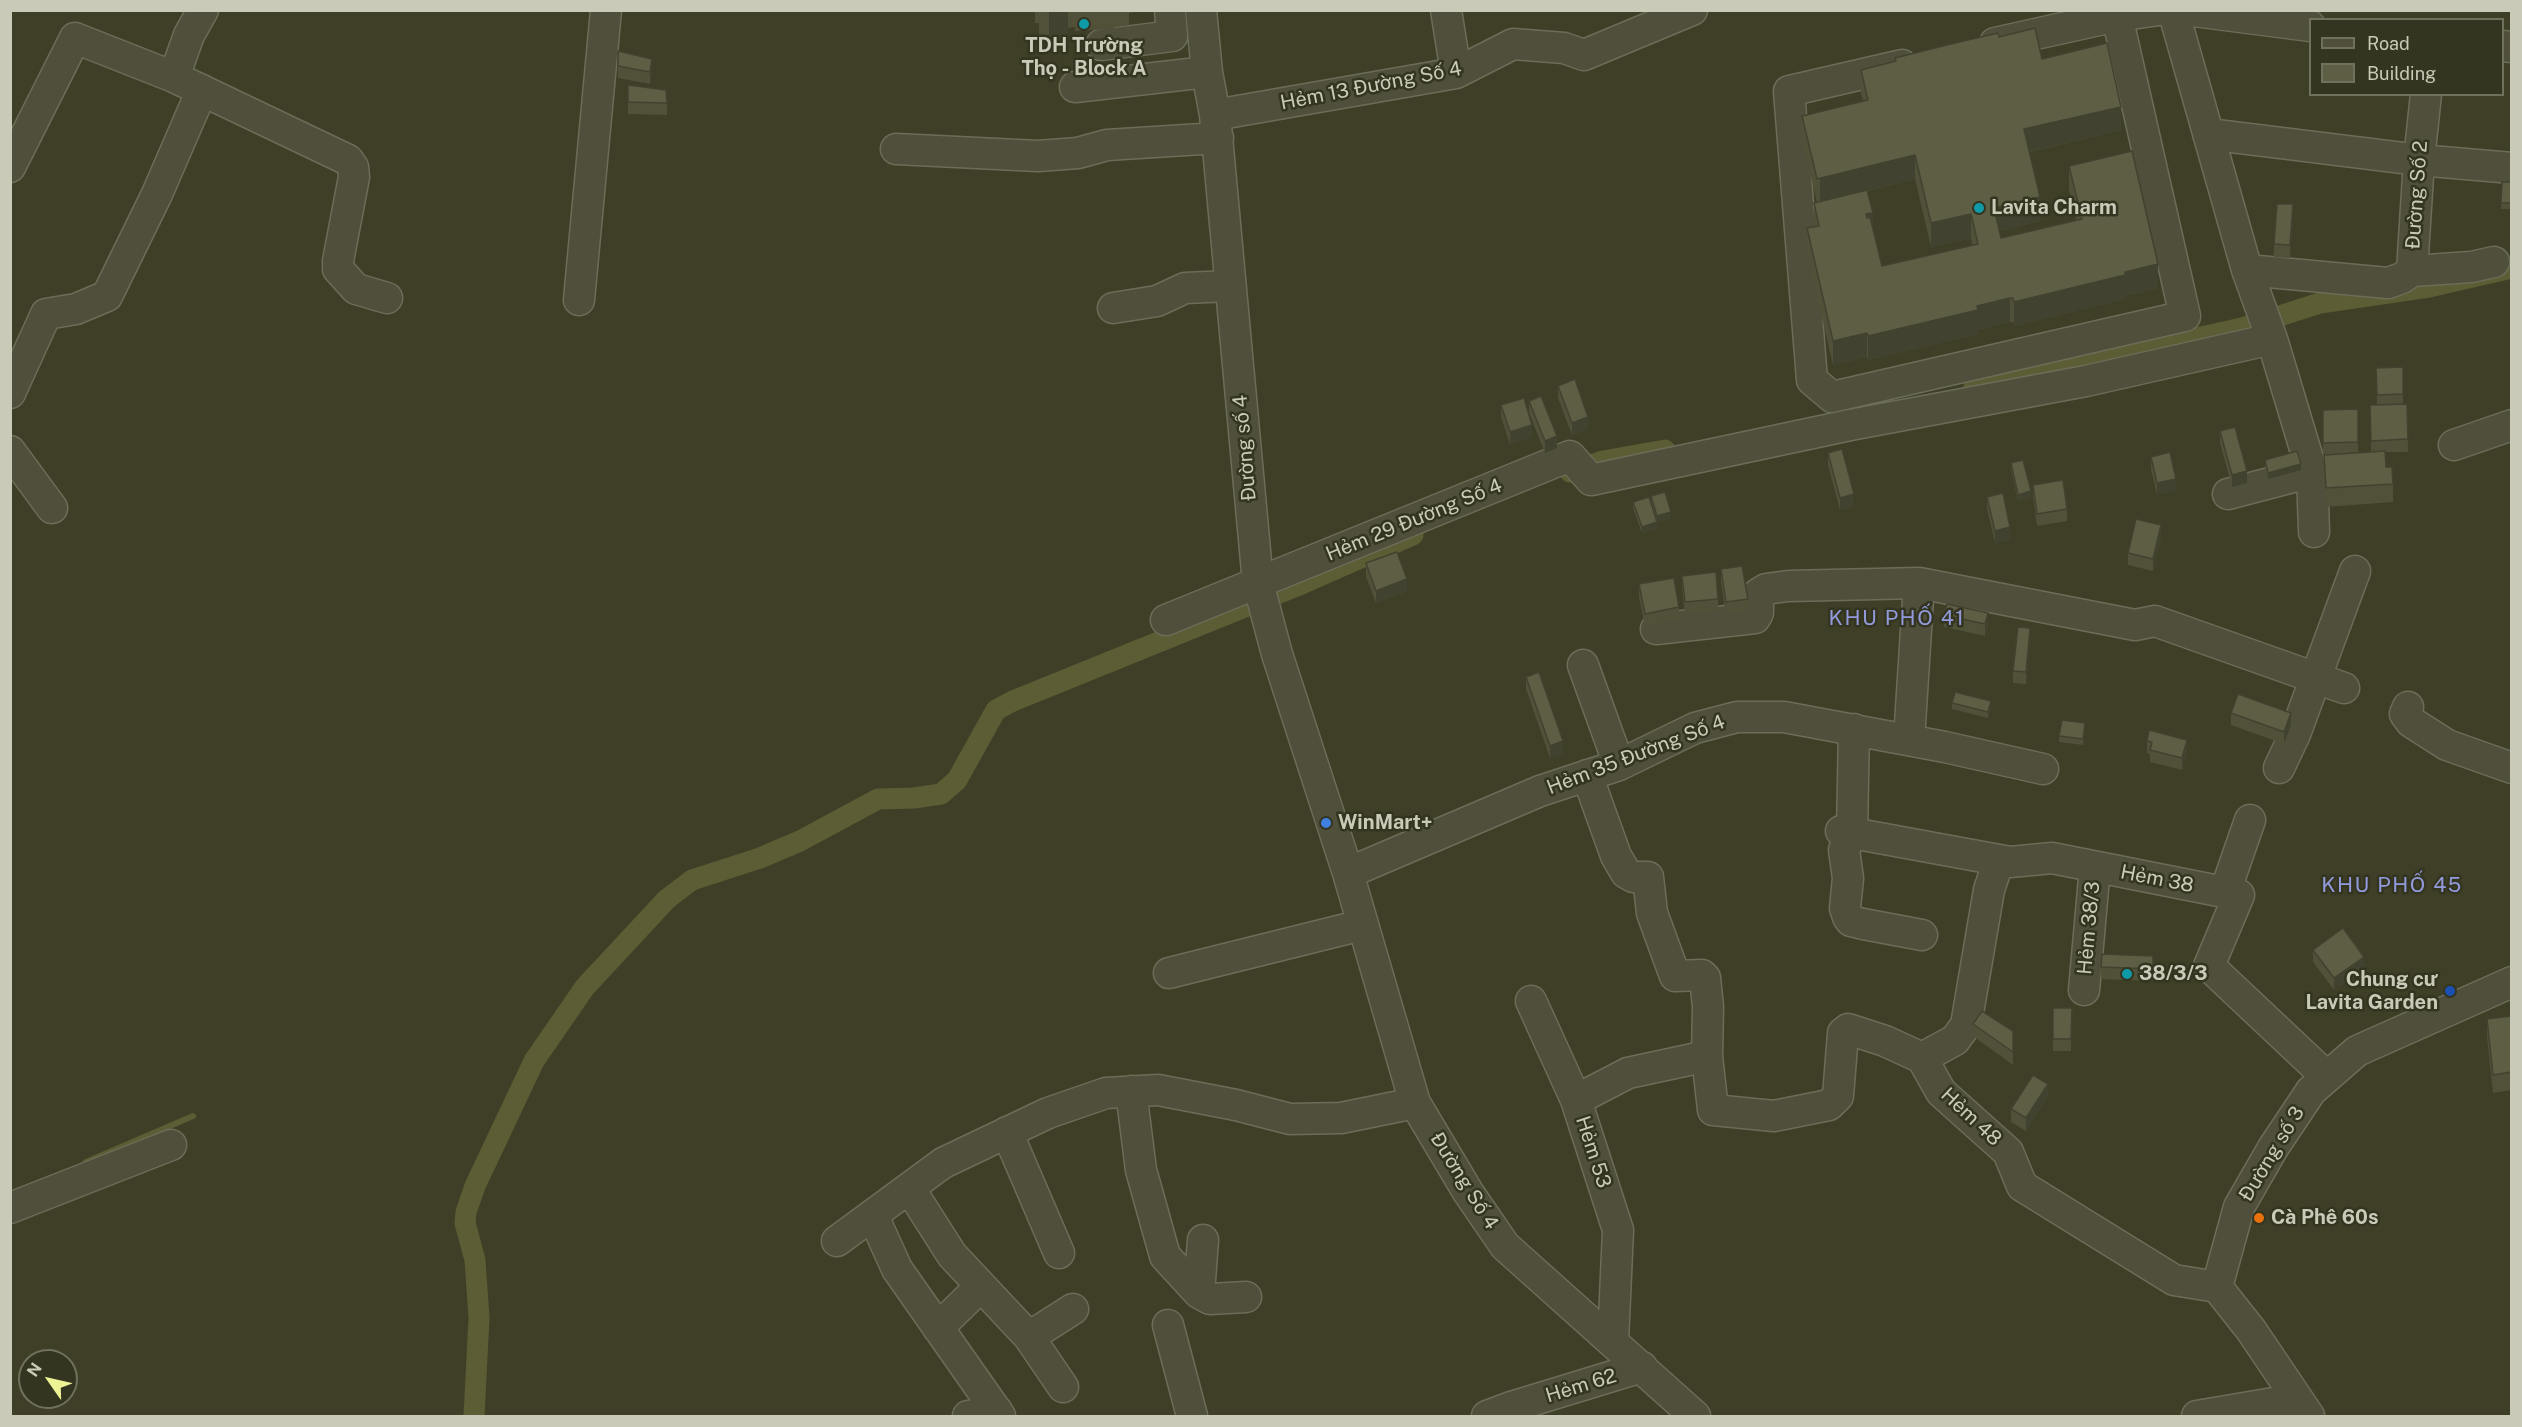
<!DOCTYPE html>
<html>
<head>
<meta charset="utf-8">
<style>
	body { margin:0 }
	#map { position:relative; width:2522px; height:1427px; overflow:hidden; background:#3f3f27; font-family:"Public Sans",sans-serif }
	canvas { display:block }
	.frame { position:absolute; inset:0; border:12px solid #c9cab8; pointer-events:none }
	.legend { position:absolute; left:2309px; top:18px; width:195px; height:78px; box-sizing:border-box; background:#343520; border:2px solid #70715d; margin:0; padding:8px 10px; list-style:none; font-size:18px; color:#c9cab8 }
	.legend li { display:flex; align-items:center; gap:12px; height:30px }
	.legend b { width:30px; border:2px solid #70715d }
	.north { position:absolute; left:18px; top:1349px; width:60px; height:60px; box-sizing:border-box; background:#343520; border:2px solid #70715d; border-radius:50%; rotate:304deg; font-size:16px; font-weight:700; line-height:24px; text-align:center; color:#c9cab8 }
	.north::after { content:''; display:block; margin:auto; width:21px; height:27px; background:#edf295; clip-path:polygon(50% 0,100% 100%,50% 72%,0 100%) }
</style>
</head>
<body>
<div id="map">
<canvas width="2522" height="1427"></canvas>
<div class="frame"></div>
<ul class="legend">
<li><b style="height:8px;background:#4f4f3b"></b>Road</li>
<li><b style="height:16px;background:#5e5e44"></b>Building</li>
</ul>
<div class="north">N</div>
</div>
<script>
const c = document.querySelector('canvas').getContext('2d');
c.lineJoin = 'round';
function poly(rows) {
  const path = new Path2D();
  for (const r of rows) {
    path.moveTo(r[0], r[1]);
    for (let i = 2; i < r.length; i += 2) path.lineTo(r[i], r[i + 1]);
  }
  return path;
}
function trace(path, color, width, dash) {
  c.strokeStyle = color;
  c.lineWidth = width;
  c.lineCap = dash ? 'butt' : 'round';
  c.setLineDash(dash || []);
  c.stroke(path);
}
function paint(path, color) {
  c.fillStyle = color;
  c.fill(path, 'evenodd');
}
function label(font, color, halo, rows, align = 'center') {
  c.font = font + ' "Public Sans",sans-serif';
  c.lineWidth = 5;
  c.setLineDash([]);
  c.textBaseline = 'middle';
  c.strokeStyle = halo;
  c.fillStyle = color;
  for (const [text, x, y, turn = 0] of rows) {
    c.save();
    c.translate(x, y);
    c.rotate((+turn || 0) * Math.PI / 180);
    c.textAlign = isNaN(turn) ? turn : align;
    if (halo) c.strokeText(text, 0, 0);
    c.fillText(text, 0, 0);
    c.restore();
  }
}
trace(poly([
	[86,1162,193,1116]
]), '#5c5c35', 6);
trace(poly([
	[1974,387,2242,328,2320,303,2429,287,2512,268],
	[1570,472,1603,461,1665,450],
	[474,1416,479,1318,475,1260,465,1223,466,1212,475,1186,534,1061,585,987,667,899,692,880,760,858,800,841,878,799,914,798,941,794,957,780,996,710,1013,701,1304,583,1413,535]
]), '#5c5c35', 21);
const minor = poly([
	[1201,10,1207,72,1215,115,1258,583,1277,654,1348,873,1415,1103,1468,1192,1505,1246,1695,1416],
	[1446,10,1456,73],
	[2173,10,2247,270,2272,339,2312,472,2228,494],
	[2186,10,2310,26],
	[1995,43,2117,16,2159,10],
	[1101,45,1172,36,1170,10],
	[2502,46,2512,47],
	[1902,65,1789,91,1812,380,1832,397,2185,316,2117,16],
	[174,77,189,35,203,10],
	[1075,87,1207,72],
	[1215,115,1456,73,1513,44,1564,48,1584,55,1692,10],
	[2208,134,2419,160,2512,168],
	[896,149,1038,156,1078,153,1107,145,1218,138],
	[10,167,75,38,174,77,348,160,353,167,354,177,338,261,338,269,356,289,387,298],
	[2247,270,2388,283,2402,278,2412,271,2419,160,2426,94],
	[2412,271,2471,267,2494,262],
	[579,300,606,10],
	[1113,308,1157,301,1185,288,1230,286],
	[10,393,46,314,76,309,107,296,157,194,202,90],
	[2454,445,2512,425],
	[10,451,52,508],
	[2312,472,2314,532],
	[1166,620,1570,456,1591,480,1850,425,2086,381,2272,339],
	[1656,629,1755,618,1758,613,1758,594,1766,589,1788,586,1919,583,2135,625,2155,621,2344,688],
	[1583,665,1619,765],
	[2408,707,2405,714,2411,722,2447,745,2512,768],
	[1854,729,1852,832,1844,850,1848,878,1845,908,1848,917,1851,921,1863,924,1922,935],
	[1909,740,1919,583],
	[2279,768,2295,734,2355,571],
	[1587,775,1616,856,1626,873,1633,877,1648,877,1652,913,1675,976,1702,975,1705,978,1708,1007,1707,1056,1713,1110,1774,1116,1829,1105,1838,1096,1843,1033,1848,1029,1885,1041,1922,1058,1941,1092,2008,1152,2022,1186,2174,1280,2217,1287],
	[1841,831,2010,862,2052,858,2239,895,2209,966,2327,1077],
	[1348,873,1540,791,1619,765,1695,728,1737,717,1784,717,1945,747,2043,769],
	[2225,892,2250,820],
	[1169,973,1362,925],
	[2084,990,2095,867],
	[1531,1001,1576,1100],
	[1922,1058,1955,1040,1966,1025,1989,890,1999,860],
	[1131,1091,1141,1170,1165,1256,1199,1293,1210,1299,1246,1297],
	[1007,1132,1059,1253],
	[910,1189,952,1255,1029,1337,1063,1387],
	[10,1208,171,1145],
	[873,1216,897,1269,1000,1416],
	[837,1241,943,1163,1048,1113,1106,1093,1158,1090,1236,1105,1290,1119,1341,1118,1415,1103],
	[2217,1287,2239,1207,2273,1148,2311,1091,2357,1051,2512,982],
	[2217,1287,2251,1330,2309,1416],
	[1199,1293,1203,1240],
	[1168,1325,1192,1416],
	[938,1328,981,1286],
	[1029,1337,1073,1309],
	[1613,1342,1618,1230,1576,1100,1628,1073,1707,1056],
	[968,1416,997,1411],
	[1487,1416,1511,1407,1642,1367],
	[2197,1416,2297,1399]
]);
trace(minor, '#6c6d59', 33);
trace(minor, '#4f4f3b', 30);
paint(poly([
	[1035,10,1154,10,1141,13,1141,11,1129,13,1129,25,1115,27,1115,29,1075,31,1075,27,1068,28,1068,33,1049,37,1049,35,1039,36,1039,23,1035,23],
	[1999,37,2042,59,2121,130,2030,152,2040,221,1999,231,2001,238,2076,220,2069,190,2069,166,2158,288,2125,296,2125,299,2014,326,2013,322,2010,322,1978,330,1978,334,1868,360,1867,357,1833,365,1807,252,1807,228,1814,227,1814,203,1817,202,1802,139,1802,116,1863,101,1861,94,1861,70,1895,62,1895,58],
	[1915,179,1931,247,1971,238,1972,245,1882,266,1873,227,1867,191],
	[618,51,652,71,650,84,618,78],
	[628,85,667,103,667,115,628,114],
	[2502,182,2511,182,2511,209,2501,209],
	[2293,217,2290,258,2274,257,2274,244],
	[2403,367,2403,404,2407,404,2408,452,2385,452,2386,467,2393,484,2393,502,2326,507,2324,474,2324,455,2326,455,2323,455,2323,410,2358,409,2358,453,2371,452,2370,405,2377,405,2376,368],
	[1558,386,1588,429,1572,435,1558,398],
	[1529,401,1557,448,1545,453,1529,413],
	[1501,405,1532,437,1510,444,1501,417],
	[2220,431,2247,483,2232,487,2220,443],
	[1828,453,1854,506,1840,510,1828,465],
	[2151,457,2176,491,2157,495,2151,469],
	[2265,460,2301,470,2268,479,2265,466],
	[2011,463,2031,498,2018,501,2011,469],
	[2033,485,2067,509,2067,521,2037,526,2033,497],
	[1651,496,1671,518,1657,522,1651,502],
	[1987,497,2010,540,1995,543,1987,509],
	[1633,502,1657,528,1642,533,1633,508],
	[2161,537,2153,571,2128,565,2128,553],
	[1366,563,1407,591,1376,603,1366,576],
	[1721,569,1748,599,1748,611,1726,614,1721,582],
	[1682,576,1718,599,1718,611,1685,614,1682,588],
	[1639,584,1679,607,1679,620,1645,626,1639,597],
	[1947,604,1988,626,1985,636,1944,627,1944,615],
	[2030,640,2026,684,2013,683,2013,671],
	[1526,677,1563,754,1550,758,1526,689],
	[1952,703,1991,707,1988,718,1952,709],
	[2231,713,2291,725,2284,744,2231,725],
	[2085,729,2083,745,2059,742,2059,736],
	[2147,741,2187,752,2182,770,2150,762,2150,754,2147,753],
	[2313,950,2364,969,2334,990,2313,962],
	[2153,956,2153,981,2101,979,2101,967],
	[2053,1008,2072,1008,2071,1051,2053,1051],
	[2511,1016,2511,1090,2493,1093,2487,1037,2487,1019],
	[1973,1024,2013,1031,2013,1065,1973,1036],
	[2048,1096,2026,1131,2011,1122,2011,1109]
]), '#51513a');
paint(poly([
	[1049,10,1068,10,1068,33,1049,37],
	[1141,10,1154,10,1141,13],
	[652,59,652,71,650,84,650,72],
	[2121,107,2121,130,2024,153,2024,129],
	[1915,155,1915,179,1820,202,1820,178],
	[2040,197,2040,221,1994,232,1994,208],
	[2293,204,2293,217,2290,258,2290,245],
	[1873,213,1873,236,1866,214],
	[1971,214,1971,238,1931,247,1931,223],
	[2158,264,2158,288,2125,296,2125,299,2014,326,2014,302],
	[2010,298,2010,322,1978,330,1978,334,1868,360,1868,336,1977,306],
	[1867,333,1867,357,1833,365,1833,341],
	[1588,417,1588,429,1572,435,1572,423],
	[1532,425,1532,437,1510,444,1510,432],
	[1557,436,1557,448,1545,453,1545,441],
	[2301,464,2301,470,2268,479,2268,473],
	[2247,471,2247,483,2232,487,2232,475],
	[2176,479,2176,491,2157,495,2157,483],
	[2031,491,2031,498,2018,501,2018,495],
	[1854,494,1854,506,1840,510,1840,498],
	[1671,512,1671,518,1657,522,1657,516],
	[1657,522,1657,528,1642,533,1642,527],
	[2161,525,2161,537,2153,571,2153,559],
	[2010,527,2010,540,1995,543,1995,531],
	[1407,579,1407,591,1376,603,1376,591],
	[1988,613,1988,626,1985,636,1985,624],
	[2030,628,2030,640,2026,684,2026,672],
	[1991,701,1991,707,1988,718,1988,712],
	[2291,713,2291,725,2284,744,2284,732],
	[2187,740,2187,752,2182,770,2182,758],
	[1563,741,1563,754,1550,758,1550,746],
	[2364,957,2364,969,2334,990,2334,978],
	[2048,1084,2048,1096,2026,1131,2026,1118]
]), '#424230');
const building = poly([
	[2035,28,2042,59,2107,43,2121,107,2024,129,2040,197,1994,208,2001,238,2082,219,2069,166,2132,151,2158,264,2125,272,2125,275,2014,302,2013,298,2010,298,1977,306,1978,310,1868,336,1867,333,1833,341,1807,228,1819,226,1814,203,1867,190,1873,213,1866,214,1867,218,1870,217,1882,266,1978,244,1971,214,1931,223,1915,155,1817,179,1802,116,1868,100,1861,70,1896,61,1895,58,1955,43,1998,33,1999,37,2035,28],
	[618,51,652,59,650,72,618,66,618,51],
	[628,85,666,90,667,103,628,102,628,85],
	[2502,182,2511,182,2511,203,2501,203,2502,182],
	[2277,204,2293,204,2290,245,2274,244,2277,204],
	[2403,367,2403,394,2377,395,2376,368,2403,367],
	[1575,379,1588,417,1572,423,1558,386,1575,379],
	[1541,396,1557,436,1545,441,1529,401,1541,396],
	[1524,398,1532,425,1510,432,1501,405,1524,398],
	[2407,404,2408,439,2371,441,2370,405,2407,404],
	[2358,409,2358,442,2323,443,2323,410,2358,409],
	[2235,427,2247,471,2232,475,2220,431,2235,427],
	[1842,449,1854,494,1840,498,1828,453,1842,449],
	[2297,451,2301,464,2268,473,2265,460,2297,451],
	[2385,451,2386,467,2392,467,2393,484,2326,488,2324,455,2385,451],
	[2170,452,2176,479,2157,483,2151,457,2170,452],
	[2023,460,2031,491,2018,495,2011,463,2023,460],
	[2063,480,2067,509,2037,514,2033,485,2063,480],
	[1665,492,1671,512,1657,516,1651,496,1665,492],
	[2003,493,2010,527,1995,531,1987,497,2003,493],
	[1649,497,1657,522,1642,527,1633,502,1649,497],
	[2136,519,2161,525,2153,559,2128,553,2136,519],
	[1397,552,1407,579,1376,591,1366,563,1397,552],
	[1742,566,1748,599,1726,602,1721,569,1742,566],
	[1716,572,1718,599,1685,602,1682,576,1716,572],
	[1674,578,1679,607,1645,614,1639,584,1674,578],
	[1947,604,1988,613,1985,624,1944,615,1947,604],
	[2018,627,2030,628,2026,672,2013,671,2018,627],
	[1539,672,1563,741,1550,746,1526,677,1539,672],
	[1955,692,1991,701,1988,712,1952,703,1955,692],
	[2238,694,2291,713,2284,732,2231,713,2238,694],
	[2062,720,2085,723,2083,739,2059,736,2062,720],
	[2149,730,2187,740,2182,758,2150,750,2152,742,2147,741,2149,730],
	[2343,928,2364,957,2334,978,2313,950,2343,928],
	[2102,954,2153,956,2153,969,2101,967,2102,954],
	[2053,1008,2072,1008,2071,1039,2053,1039,2053,1008],
	[1982,1011,2013,1031,2013,1052,1973,1024,1982,1011],
	[2511,1016,2511,1072,2493,1075,2487,1019,2511,1016],
	[2033,1075,2048,1084,2026,1118,2011,1109,2033,1075]
]);
paint(building, '#5e5e44');
trace(building, '#424230', 1.5);
for (const [x, y, r, color] of [
	[1084,24,6,"#0f9aa8"],
	[1979,208,6,"#0f9aa8"],
	[1326,823,6,"#3f7fe0"],
	[2127,974,6,"#0f9aa8"],
	[2450,991,6,"#1a4fb4"],
	[2259,1218,6,"#e8710a"]
]) {
  const dot = new Path2D();
  dot.arc(x, y, r, 0, 2 * Math.PI);
  c.fillStyle = color;
  c.fill(dot);
  trace(dot, '#343520', 2);
}
label('bold 20px', '#c9cab8', '#343520', [
	["TDH Trường",1084,46,"center"],
	["Thọ - Block A",1084,69,"center"],
	["Lavita Charm",1991,208],
	["WinMart+",1338,823],
	["38/3/3",2139,974],
	["Chung cư",2438,980,"right"],
	["Lavita Garden",2438,1003,"right"],
	["Cà Phê 60s",2271,1218]
], 'left');
label('20px', '#c9cab8', '#343520', [
	["Hẻm 13 Đường Số 4",1371,86,-11],
	["Đường Số 2",2417,195,-86],
	["Đường số 4",1245,448,-95],
	["Hẻm 29 Đường Số 4",1414,520,-22],
	["Hẻm 35 Đường Số 4",1636,755,-21],
	["Hẻm 38",2157,879,11],
	["Hẻm 38/3",2089,928,-85],
	["Hẻm 48",1971,1117,43],
	["Hẻm 53",1593,1152,72],
	["Đường số 3",2272,1154,-59],
	["Đường Số 4",1464,1181,58],
	["Hẻm 62",1581,1386,-17]
]);
c.letterSpacing = '1.5px';
label('21px', '#929adb', '#343520', [
	["KHU PHỐ 41",1897,619],
	["KHU PHỐ 45",2392,886]
]);
c.letterSpacing = '0px';
</script>
</body>
</html>
